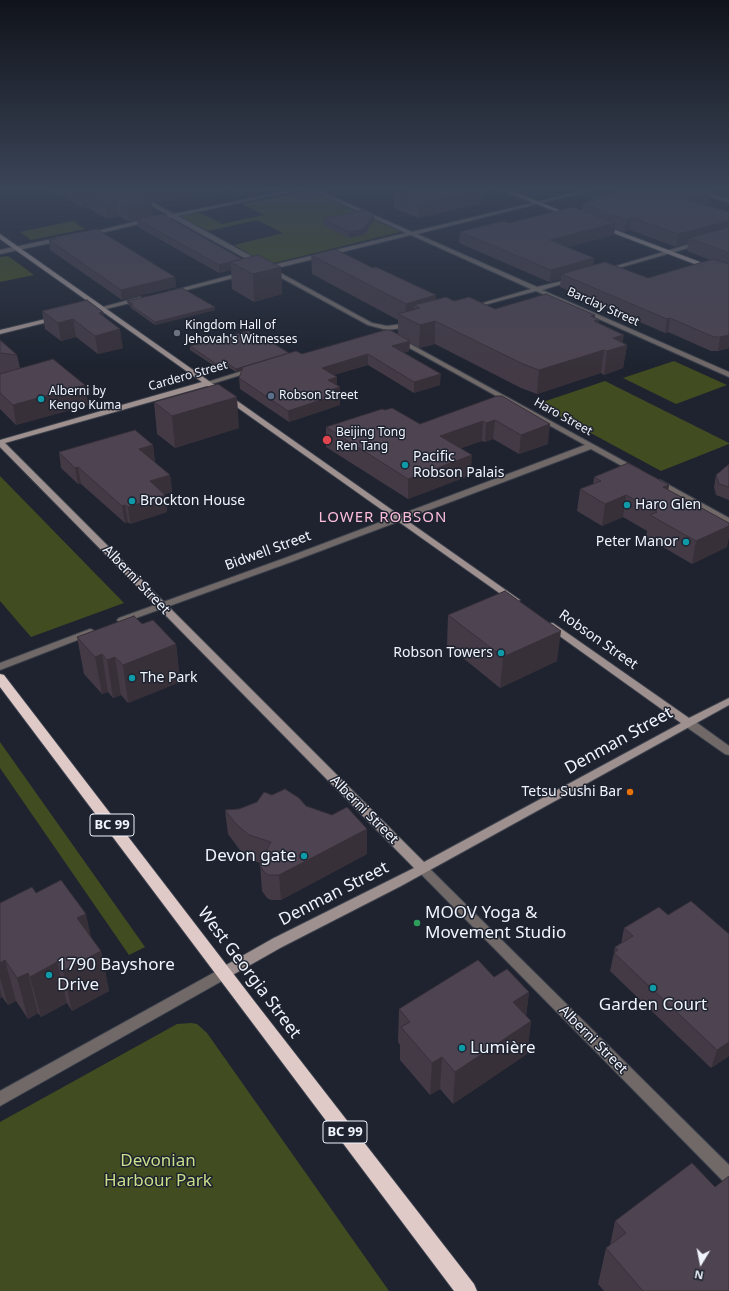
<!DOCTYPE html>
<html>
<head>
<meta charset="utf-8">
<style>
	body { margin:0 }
	#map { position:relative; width:729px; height:1291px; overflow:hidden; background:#1e232f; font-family:"Noto Sans",sans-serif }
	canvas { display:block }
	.north { position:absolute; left:681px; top:1243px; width:40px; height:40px; -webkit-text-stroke:3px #1e232f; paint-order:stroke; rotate:190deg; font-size:11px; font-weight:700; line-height:16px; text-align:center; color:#f0f4fd }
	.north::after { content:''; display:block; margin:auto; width:14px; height:18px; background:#f0f4fd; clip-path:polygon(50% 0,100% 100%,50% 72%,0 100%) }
</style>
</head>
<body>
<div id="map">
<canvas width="729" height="1291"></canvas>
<div class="north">N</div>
</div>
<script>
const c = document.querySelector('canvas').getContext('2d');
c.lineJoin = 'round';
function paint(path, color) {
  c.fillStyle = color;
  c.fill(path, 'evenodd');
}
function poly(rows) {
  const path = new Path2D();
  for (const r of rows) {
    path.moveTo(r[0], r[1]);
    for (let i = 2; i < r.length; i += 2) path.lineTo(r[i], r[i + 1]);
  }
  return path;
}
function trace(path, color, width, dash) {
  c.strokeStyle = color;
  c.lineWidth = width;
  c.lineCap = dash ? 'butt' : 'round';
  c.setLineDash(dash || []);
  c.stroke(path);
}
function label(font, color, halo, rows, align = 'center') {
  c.font = font + ' "Noto Sans",sans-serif';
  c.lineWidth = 3;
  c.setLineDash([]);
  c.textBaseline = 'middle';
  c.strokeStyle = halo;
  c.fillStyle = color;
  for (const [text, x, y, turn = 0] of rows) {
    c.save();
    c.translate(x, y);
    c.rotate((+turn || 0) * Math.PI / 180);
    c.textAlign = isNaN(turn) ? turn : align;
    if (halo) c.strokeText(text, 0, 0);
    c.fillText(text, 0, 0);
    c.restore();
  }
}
paint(poly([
	[308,191,316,193,399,231,400,232,274,263,252,257,251,255,234,245,283,233,257,220,208,231,181,217,186,214,200,213,222,224,264,215,242,204],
	[73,221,85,229,31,240,20,232],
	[8,256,34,275,0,282,0,257],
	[674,361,727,385,676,404,623,378],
	[605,381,729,443,729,444,661,471,537,404],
	[0,476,124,603,31,637,0,601],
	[0,742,145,947,129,955,0,768],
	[191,1023,197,1024,207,1033,389,1291,0,1291,0,1122,177,1024]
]), '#424c21');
const street = poly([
	[123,190,129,190,174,214,291,190,299,190,178,216,269,266,406,233,312,190,318,190,412,232,586,190,593,190,417,234,537,287,575,278,575,280,542,290,729,372,729,377,536,291,469,309,469,307,531,289,411,235,273,269,372,323,387,326,410,323,413,325,410,327,387,330,368,325,267,270,262,270,261,269,263,268,172,218,166,218,166,216,168,215,123,190],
	[692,190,699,190,729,199,729,203,692,190],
	[150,218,152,219,152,221,88,236,85,234,150,218],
	[62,237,65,239,64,240,0,254,0,250,62,237],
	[700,241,702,242,702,244,608,271,603,270,700,241],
	[243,272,245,273,245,275,171,294,168,292,243,272],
	[140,297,142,298,142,300,102,310,99,308,140,297],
	[397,339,401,339,640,470,639,472,633,472,591,449,291,562,125,622,119,622,117,620,119,618,285,558,585,445,397,341,397,339],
	[252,368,256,370,254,371,208,385,204,383,252,368],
	[654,480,660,480,729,518,729,525,654,484,653,482,654,480],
	[90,629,93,630,95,632,93,634,0,670,0,663,90,629],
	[689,719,693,720,729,746,729,755,725,754,685,726,684,723,685,720,689,719],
	[423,864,427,866,729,1165,729,1183,723,1181,419,872,417,869,419,866,423,864],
	[224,967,229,969,231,973,229,977,0,1106,0,1091,224,967]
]);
const secondary = poly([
	[501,190,508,190,575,216,570,217,501,190],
	[602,225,729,273,729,277,600,228,600,226,602,225],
	[0,234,520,600,515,603,512,602,207,386,5,443,424,862,681,723,547,627,545,625,547,623,553,623,689,718,729,698,729,705,401,886,282,947,229,977,224,979,219,977,217,973,219,969,272,939,414,868,0,447,0,440,202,382,0,239,0,234],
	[58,316,61,318,60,319,0,334,0,330,58,316]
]);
const highway = poly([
	[0,674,4,675,255,1002,474,1284,477,1291,454,1291,0,687,0,674]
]);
trace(street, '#3b404c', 2);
trace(secondary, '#3b404c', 2);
trace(highway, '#3b404c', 2);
paint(street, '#716967');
paint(secondary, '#9e908e');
paint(highway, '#e0cac8');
paint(poly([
	[52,190,226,190,157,203,147,198,147,199,153,216,242,259,281,267,282,294,254,302,232,289,231,270,219,273,138,227,137,220,129,222,119,216,107,219,88,208,83,208],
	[230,190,271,190,245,195,241,195],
	[483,190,482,203,418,218,394,208,394,195],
	[706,190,708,204,704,205,729,212,729,348,718,351,711,351,668,332,665,333,560,287,561,279,549,282,459,243,460,232,582,211,583,204,588,203,589,199],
	[615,229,624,232,630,230,676,247,688,243,687,251,710,260,648,278,594,265,567,247,614,235],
	[374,214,374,220,364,235,349,238,323,225,323,219],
	[55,237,175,277,176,287,122,300,50,250,49,240,55,239],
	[311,255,373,268,436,295,436,299,454,301,495,309,595,315,595,318,599,320,599,324,623,343,627,345,623,368,604,375,601,373,537,394,521,388,435,344,419,348,410,343,409,351,404,353,440,385,414,393,368,365,334,375,337,385,340,387,340,405,289,422,240,389,239,378,242,370,236,372,228,367,219,369,190,350,190,346,263,340,289,353,302,354,398,334,398,320,312,274],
	[127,301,215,307,215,310,155,325,131,308,130,306,128,304],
	[42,311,104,316,123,348,98,354,76,337,61,341,45,329],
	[0,340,17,355,20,368,85,385,88,405,16,425,0,409],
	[497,396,548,444,519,454,493,439,485,442,482,441,461,448,471,475,408,499,326,447,326,427,420,424],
	[154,402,239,428,175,448,157,434],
	[153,445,155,462,154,462,170,475,172,492,165,494,167,512,130,524,128,522,125,523,81,484,78,484,61,468,59,452],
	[729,464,729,500,716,495,714,487,716,475],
	[594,477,669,485,668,490,727,547,692,564,646,537,647,531,623,517,602,526,577,511,580,489,593,484],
	[448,615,557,661,500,688,447,645],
	[142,624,176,644,180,682,128,703,121,695,113,698,108,692,102,694,84,674,77,637],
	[306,806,367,829,367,854,281,900,271,900,267,898,262,891,260,863,251,860,239,849,228,834,225,810],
	[36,893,91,938,101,951,109,991,72,1011,67,1003,41,1017,38,1013,28,1019,16,1001,8,1005,2,997,0,998,0,903],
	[668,915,729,934,729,1056,711,1068,610,971,614,953,615,947,621,944,624,928],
	[494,977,529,992,526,1016,531,1021,527,1054,453,1104,440,1089,430,1095,400,1060,400,1045,398,1042,399,1009],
	[615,1221,729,1291,604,1291,598,1284,606,1248,610,1245]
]), '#433a46');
paint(poly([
	[146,190,148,202,152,201,153,217,137,219,137,220,129,222,127,206,135,192],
	[156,190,226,190,157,203],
	[245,190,271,190,245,195],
	[483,190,482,203,418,218,418,205],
	[703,190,706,190,705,193,710,192,708,204,684,210,685,199],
	[85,192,88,208,83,208,81,193],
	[117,201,119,216,107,219,105,203],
	[374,214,374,220,364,235,349,238,349,232],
	[632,218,630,230,624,232,626,220],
	[729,221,729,232,689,238,688,243,676,247,678,234],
	[615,223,614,235,549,252,550,240],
	[594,258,593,270,561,274,561,279,549,282,551,270],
	[230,262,231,270,219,273,219,265],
	[281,267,282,294,254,302,253,274],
	[175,277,176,287,122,300,121,290],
	[436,295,436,315,414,305,414,321,405,318,406,304],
	[215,307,215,310,155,325,155,322],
	[103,312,106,330,99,313],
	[595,315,594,321,599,320,597,343,591,316],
	[670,318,668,332,665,333,667,319],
	[73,319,76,337,61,341,58,323],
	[435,321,435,344,419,348,420,325],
	[120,329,123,348,98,354,95,336],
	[624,335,622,346,627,345,623,368,604,375,607,351,613,338],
	[729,335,729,348,718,351,720,337],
	[410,341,409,351,392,357,392,346],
	[604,350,601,373,537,394,539,370],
	[289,353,289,357,236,372,236,369],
	[368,354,368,365,322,378,322,368],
	[227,363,228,367,219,369,219,366],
	[441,374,440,385,414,393,414,382],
	[337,377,337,388,328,380],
	[85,385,88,405,16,425,13,405],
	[340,387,340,405,289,422,288,411,333,389],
	[237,397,239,428,175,448,172,416],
	[495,420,493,439,485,442,486,423],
	[483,421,482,441,439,456,440,436],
	[550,424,548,444,519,454,521,435],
	[153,445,155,462,141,466,139,449],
	[472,455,471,475,408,499,408,479],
	[78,467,81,484,78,484,75,468],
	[170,475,172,492,152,498,150,481],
	[669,485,665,507,663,487],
	[165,495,167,512,130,524,128,507],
	[626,495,623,517,602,526,605,504],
	[125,505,128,522,125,523,122,506],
	[729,526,729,538,727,547,692,564,696,541],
	[561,631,557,661,500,688,503,657],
	[176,644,180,682,128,703,123,665],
	[102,654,108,692,102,694,95,657],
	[115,657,121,695,113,698,107,660],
	[367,829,367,854,281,900,279,875],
	[86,914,95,954,101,951,109,991,72,1011,63,971,77,918],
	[5,960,16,1001,8,1005,0,978,0,963],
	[57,962,67,1003,41,1017,30,977],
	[28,973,38,1013,28,1019,17,978],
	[0,988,2,997,0,998],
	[529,992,525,1024,513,1002],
	[531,1021,527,1054,453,1104,455,1072],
	[729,1042,729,1056,711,1068,717,1050],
	[442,1057,440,1089,430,1095,432,1063]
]), '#373039');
const building = poly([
	[75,190,146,190,135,192,152,201,127,206,117,201,105,203,85,192,81,193,75,190],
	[418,190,483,190,418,205,394,195,418,190],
	[627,190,703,190,710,192,685,199,729,212,729,221,678,234,632,218,626,220,583,204,595,201,589,199,627,190],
	[573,207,615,223,550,240,594,258,551,270,460,232,503,221,509,223,573,207],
	[365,210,374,214,364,229,349,232,323,219,365,210],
	[162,214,242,259,219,265,137,219,162,214],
	[729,227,729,253,689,238,729,227],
	[97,229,175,277,121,290,49,240,57,239,55,237,97,229],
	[335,249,373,268,376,267,436,295,406,304,311,255,335,249],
	[729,254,729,258,723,256,729,254],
	[258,255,281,267,253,274,230,262,258,255],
	[713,259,729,264,729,335,720,337,714,337,670,318,667,319,561,274,605,262,648,278,713,259],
	[182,288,215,307,155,322,130,305,133,304,127,301,182,288],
	[546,294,595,315,591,316,599,320,594,321,624,335,613,338,627,345,607,351,604,350,539,370,523,364,435,321,420,325,398,314,420,308,414,305,446,297,454,301,469,297,495,309,546,294],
	[87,300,103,312,99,313,120,329,95,336,73,319,58,323,42,311,87,300],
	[385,330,390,330,410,341,392,346,441,374,414,382,368,354,322,368,337,377,328,380,340,387,333,389,339,394,288,411,239,378,243,367,296,351,302,354,385,330],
	[248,331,263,340,266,339,289,353,236,369,227,363,219,366,190,346,248,331],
	[0,340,17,355,0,353,0,340],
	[53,359,85,385,13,405,0,393,0,374,53,359],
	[218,384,237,397,172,416,154,402,218,384],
	[497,396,502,396,550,424,521,435,495,420,486,423,483,421,440,436,472,455,408,479,326,427,382,409,385,410,392,408,420,424,497,396],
	[135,430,153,445,139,449,170,475,150,481,165,495,128,507,125,505,122,506,78,467,75,468,59,452,135,430],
	[628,463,669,485,663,487,729,523,729,526,696,541,650,515,657,512,626,495,605,504,580,489,601,481,594,477,628,463],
	[729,464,729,487,719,484,716,475,729,464],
	[505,591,561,631,503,657,448,615,505,591],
	[134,616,142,624,153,620,176,644,123,665,115,657,107,660,102,654,95,657,77,637,134,616],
	[285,789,299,798,306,806,332,815,347,807,367,829,279,875,269,875,265,873,260,866,260,862,271,842,249,835,236,824,225,810,239,809,257,802,264,792,272,795,285,789],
	[61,880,86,914,77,918,101,951,63,971,57,962,30,977,28,973,17,978,5,960,0,963,0,903,32,887,36,893,61,880],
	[691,901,729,934,729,1042,717,1050,614,953,618,950,615,947,633,936,624,928,659,907,668,915,691,901],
	[478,960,494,977,507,969,529,992,513,1002,531,1021,455,1072,442,1057,432,1063,401,1027,410,1022,399,1009,478,960],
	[692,1163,715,1187,729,1176,729,1291,643,1291,606,1248,626,1233,615,1221,692,1163]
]);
paint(building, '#4e4451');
trace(building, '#373039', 1);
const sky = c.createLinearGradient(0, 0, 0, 371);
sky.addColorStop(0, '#10131a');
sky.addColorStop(0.51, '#3b4558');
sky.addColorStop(1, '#3b455800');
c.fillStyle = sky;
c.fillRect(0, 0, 729, 371);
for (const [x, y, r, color] of [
	[177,333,4,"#6b7280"],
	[271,396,4,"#5c6f8a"],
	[41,399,4,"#0f9aa8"],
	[327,440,5,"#e0444e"],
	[405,465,4,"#0f9aa8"],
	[132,501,4,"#0f9aa8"],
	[627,505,4,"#0f9aa8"],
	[686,542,4,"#0f9aa8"],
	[501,653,4,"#0f9aa8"],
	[132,678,4,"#0f9aa8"],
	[630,792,4,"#e8710a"],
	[304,856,4,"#0f9aa8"],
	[417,923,4,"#2e9e5b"],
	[49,975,4,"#0f9aa8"],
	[653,988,4,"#0f9aa8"],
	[462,1048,4,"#0f9aa8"]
]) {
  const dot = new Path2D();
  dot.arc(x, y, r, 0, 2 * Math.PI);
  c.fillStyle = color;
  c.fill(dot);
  trace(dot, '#1e232f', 1.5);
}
label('12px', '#f0f4fd', '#1e232f', [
	["Barclay Street",603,307,24],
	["Cardero Street",188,376,-16],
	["Haro Street",563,417,29]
]);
label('12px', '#f0f4fd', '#1e232f', [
	["Kingdom Hall of",185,326],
	["Jehovah's Witnesses",185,340],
	["Alberni by",49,392],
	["Kengo Kuma",49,406],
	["Robson Street",279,396],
	["Beijing Tong",336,433],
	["Ren Tang",336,447]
], 'left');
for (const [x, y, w] of [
	[112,825,44],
	[345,1132,44]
]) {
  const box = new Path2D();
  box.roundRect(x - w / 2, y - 11, w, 22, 3);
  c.fillStyle = '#1e232f';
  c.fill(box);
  trace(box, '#f0f4fd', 1);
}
label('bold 13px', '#f0f4fd', null, [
	["BC 99",112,825],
	["BC 99",345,1132]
]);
label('14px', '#f0f4fd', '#1e232f', [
	["Pacific",413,457],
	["Robson Palais",413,473],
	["Brockton House",140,501],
	["Haro Glen",635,505],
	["Peter Manor",678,542,"right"],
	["Robson Towers",493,653,"right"],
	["The Park",140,678],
	["Tetsu Sushi Bar",622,792,"right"]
], 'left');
label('14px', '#f0f4fd', '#1e232f', [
	["Bidwell Street",268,551,-20],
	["Alberni Street",136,580,46],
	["Robson Street",598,640,35],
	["Alberni Street",364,810,45],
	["Alberni Street",593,1040,45]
]);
c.letterSpacing = '1px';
label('15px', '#fbbdda', '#1e232f', [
	["LOWER ROBSON",383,518]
]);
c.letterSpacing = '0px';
label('17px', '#f0f4fd', '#1e232f', [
	["Denman Street",619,741,-29],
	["Denman Street",334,894,-27],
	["West Georgia Street",249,973,53]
]);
label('17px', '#f0f4fd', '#1e232f', [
	["Devon gate",296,856,"right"],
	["MOOV Yoga &",425,913],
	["Movement Studio",425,933],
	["1790 Bayshore",57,965],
	["Drive",57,985],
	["Garden Court",653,1005,"center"],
	["Lumière",470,1048]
], 'left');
label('17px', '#c9df8a', '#1e232f', [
	["Devonian",158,1161],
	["Harbour Park",158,1181]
]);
</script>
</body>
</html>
